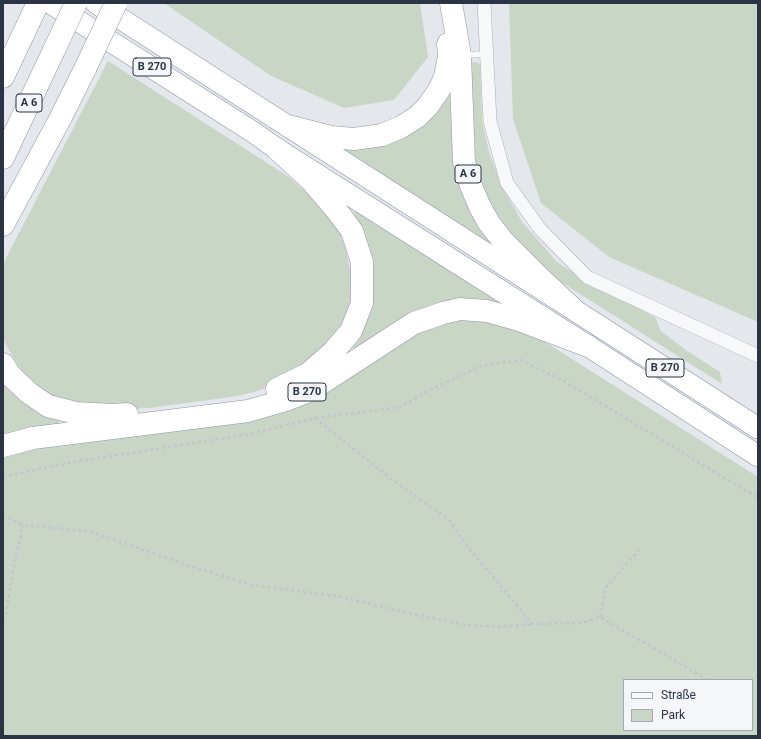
<!DOCTYPE html>
<html>
<head>
<meta charset="utf-8">
<style>
	body { margin:0 }
	#map { position:relative; width:761px; height:739px; overflow:hidden; background:#e4e7ec; font-family:Roboto,sans-serif }
	canvas { display:block }
	.frame { position:absolute; inset:0; border:4px solid #2b3445; pointer-events:none }
	.legend { position:absolute; left:623px; top:679px; width:130px; height:52px; box-sizing:border-box; background:#f4f6f9; border:1px solid #a4a8b1; margin:0; padding:5px 7px; list-style:none; font-size:12px; color:#2b3445 }
	.legend li { display:flex; align-items:center; gap:8px; height:20px }
	.legend b { width:20px; border:1px solid #a4a8b1 }
</style>
</head>
<body>
<div id="map">
<canvas width="761" height="739"></canvas>
<div class="frame"></div>
<ul class="legend">
<li><b style="height:5px;background:#f7f8fa"></b>Straße</li>
<li><b style="height:11px;background:#c9d6c5"></b>Park</li>
</ul>
</div>
<script>
const c = document.querySelector('canvas').getContext('2d');
c.lineJoin = 'round';
function paint(path, color) {
  c.fillStyle = color;
  c.fill(path, 'evenodd');
}
function poly(rows) {
  const path = new Path2D();
  for (const r of rows) {
    path.moveTo(r[0], r[1]);
    for (let i = 2; i < r.length; i += 2) path.lineTo(r[i], r[i + 1]);
  }
  return path;
}
function trace(path, color, width, dash) {
  c.strokeStyle = color;
  c.lineWidth = width;
  c.lineCap = dash ? 'butt' : 'round';
  c.setLineDash(dash || []);
  c.stroke(path);
}
function label(font, color, halo, rows, align = 'center') {
  c.font = font + ' Roboto,sans-serif';
  c.lineWidth = 3;
  c.setLineDash([]);
  c.textBaseline = 'middle';
  c.strokeStyle = halo;
  c.fillStyle = color;
  for (const [text, x, y, turn = 0] of rows) {
    c.save();
    c.translate(x, y);
    c.rotate((+turn || 0) * Math.PI / 180);
    c.textAlign = isNaN(turn) ? turn : align;
    if (halo) c.strokeText(text, 0, 0);
    c.fillText(text, 0, 0);
    c.restore();
  }
}
paint(poly([
	[164,3,420,3,428,57,394,100,344,108,271,76],
	[509,3,758,3,758,322,609,257,541,203,513,119],
	[108,61,289,177,320,204,338,228,346,249,351,275,350,306,342,330,290,378,257,391,238,396,149,408,109,410,59,400,33,383,19,367,6,345,3,337,3,268,5,260],
	[476,62,480,64,482,120,489,152,500,182,522,222,557,262,575,274,655,317,661,331,687,351,720,372,722,384,547,273,507,238,471,162,469,63],
	[451,92,499,251,332,144,349,146],
	[353,211,364,215,508,306,493,303,358,349,354,348,353,347,358,339,369,314,360,223],
	[462,317,485,318,542,340,758,477,758,736,3,736,3,454,34,445,249,417,420,329],
	[624,680,752,680,752,730,624,730],
	[3,380,43,412,59,420,60,425,3,436]
]), '#c9d6c5');
const service = poly([
	[464,55,487,54]
]);
const minor = poly([
	[484,3,490,121,507,183,540,229,587,277,758,356]
]);
const trunk = poly([
	[50,3,253,132,277,149,588,346,758,456],
	[96,3,758,428]
]);
const motorway = poly([
	[451,3,460,55,464,162,471,186,480,207,489,223,503,241,541,279,572,308],
	[3,77,38,3],
	[288,126,331,137,354,139,382,135,401,127,417,117,428,106,439,90,445,77,449,56,448,44],
	[277,149,311,180,334,207,352,231,362,262,362,303,351,331,333,352,308,374,277,389],
	[3,158,55,48],
	[3,225,60,119,86,67],
	[3,364,10,375,29,393,48,406,76,413,113,415,127,414],
	[3,446,33,438,248,411,286,400,311,390,414,323,443,313,460,309,487,311,519,320,588,346]
]);
trace(service, '#a9aeb7', 7);
trace(minor, '#a9aeb7', 14);
trace(trunk, '#8b94a3', 22);
trace(motorway, '#8b94a3', 23);
trace(poly([
	[315,418,391,479,448,519,469,548,532,624,582,623,600,617,708,680],
	[3,477,68,463,250,434,315,418,400,407,430,390,481,366,521,360,564,381,758,498],
	[3,515,23,525,88,531,193,567,251,585,336,596,404,612,466,625,502,627,532,624],
	[600,617,606,587,639,550],
	[3,620,5,618,15,560,23,525],
	[752,706,758,709]
]), '#c2c5cb', 2.5, [3, 3]);
trace(service, '#f7f8fa', 6);
trace(minor, '#f7f8fa', 13);
trace(trunk, '#fff', 21);
trace(motorway, '#fff', 22);
const motorwayBridge = poly([
	[55,48,76,3],
	[86,67,116,3]
]);
trace(motorwayBridge, '#8b94a3', 23, []);
trace(motorwayBridge, '#fff', 22);
for (const [x, y, w] of [
	[152,67,38],
	[29,103,26],
	[468,174,26],
	[665,368,38],
	[307,392,38]
]) {
  const box = new Path2D();
  box.roundRect(x - w / 2, y - 9, w, 18, 3);
  c.fillStyle = '#f4f6f9';
  c.fill(box);
  trace(box, '#2b3445', 1);
}
label('bold 11px', '#2b3445', null, [
	["B 270",152,67],
	["A 6",29,103],
	["A 6",468,174],
	["B 270",665,368],
	["B 270",307,392]
]);
</script>
</body>
</html>
